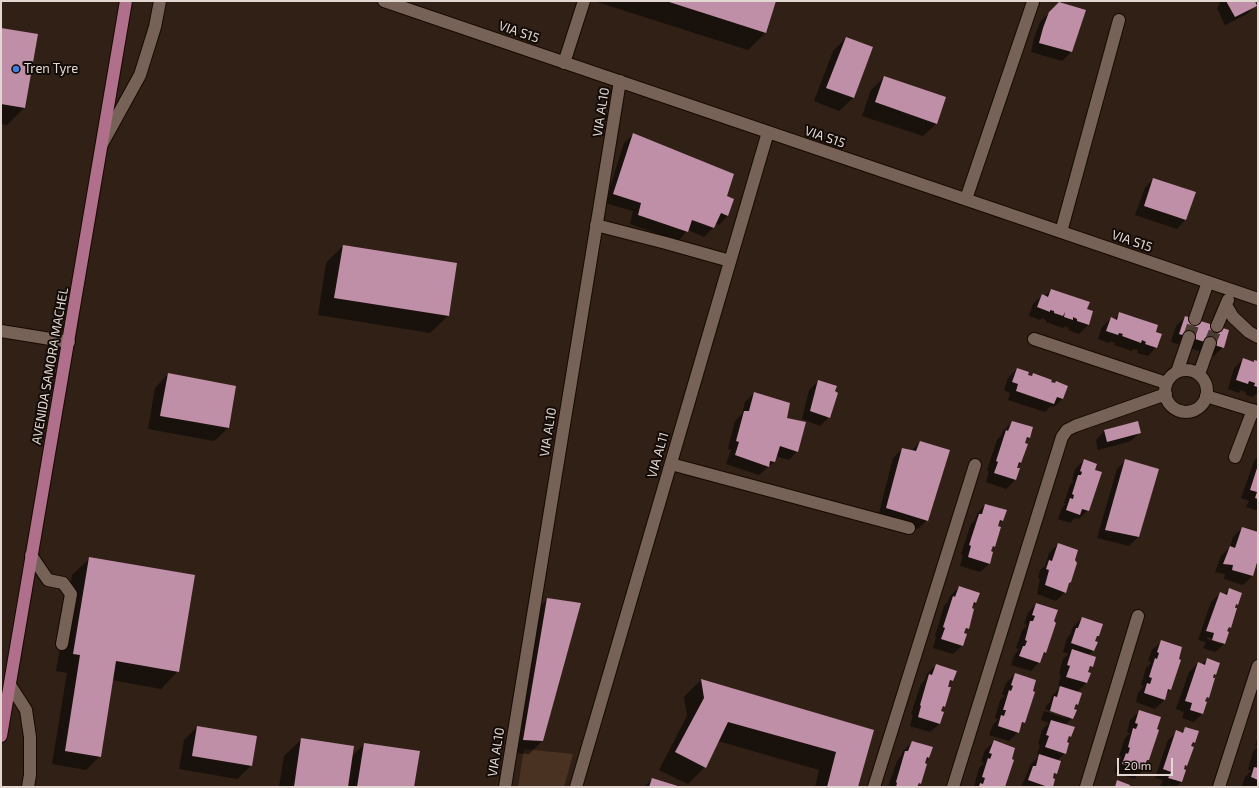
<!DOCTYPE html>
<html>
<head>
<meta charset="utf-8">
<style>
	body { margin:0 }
	#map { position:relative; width:1259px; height:788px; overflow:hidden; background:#302015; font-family:"Exo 2",sans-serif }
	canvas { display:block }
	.frame { position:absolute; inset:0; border:2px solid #e3d8d1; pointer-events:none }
	.scale { position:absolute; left:1117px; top:758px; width:56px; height:18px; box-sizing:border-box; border:2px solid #e3d8d1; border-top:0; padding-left:5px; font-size:12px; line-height:14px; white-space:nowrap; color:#e3d8d1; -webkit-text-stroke:3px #130b07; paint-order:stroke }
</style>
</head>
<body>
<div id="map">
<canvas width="1259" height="788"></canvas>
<div class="frame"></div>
<div class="scale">20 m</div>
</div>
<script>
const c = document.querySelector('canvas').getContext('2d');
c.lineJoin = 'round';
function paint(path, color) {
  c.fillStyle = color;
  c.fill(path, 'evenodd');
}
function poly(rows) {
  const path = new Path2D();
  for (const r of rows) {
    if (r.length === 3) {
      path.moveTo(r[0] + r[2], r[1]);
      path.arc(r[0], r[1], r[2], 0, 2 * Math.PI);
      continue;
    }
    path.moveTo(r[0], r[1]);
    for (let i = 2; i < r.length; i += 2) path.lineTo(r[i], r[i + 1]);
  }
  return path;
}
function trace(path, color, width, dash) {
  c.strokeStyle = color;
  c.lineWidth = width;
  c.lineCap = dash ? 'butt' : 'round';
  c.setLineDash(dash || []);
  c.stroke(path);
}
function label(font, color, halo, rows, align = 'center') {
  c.font = font + ' "Exo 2",sans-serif';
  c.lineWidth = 4;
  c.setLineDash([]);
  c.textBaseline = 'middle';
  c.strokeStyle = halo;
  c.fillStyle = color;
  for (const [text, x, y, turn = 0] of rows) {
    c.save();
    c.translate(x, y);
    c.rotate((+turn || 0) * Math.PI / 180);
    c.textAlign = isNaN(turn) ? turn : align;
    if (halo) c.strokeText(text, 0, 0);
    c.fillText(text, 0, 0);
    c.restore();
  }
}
paint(poly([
	[524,749,573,754,564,787,518,787]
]), '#4a3222');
paint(poly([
	[594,1,775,1,765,33,748,50],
	[1218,1,1254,1,1256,5,1247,14,1225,25,1217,8,1220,4],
	[1059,3,1071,52,1062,61,1031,52,1034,38,1040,22],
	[1,29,36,34,24,108,7,125,1,124],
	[846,38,871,48,853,98,839,111,814,101,833,51],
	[884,77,937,123,923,136,862,116,871,90],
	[633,134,725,197,733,200,727,216,719,225,715,223,713,228,704,237,688,230,678,241,630,224,633,211,605,203,624,143],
	[1153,179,1194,192,1185,220,1177,229,1135,215,1145,188],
	[343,246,448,316,430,333,318,315,326,263],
	[1051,290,1086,310,1092,312,1088,325,1079,334,1068,330,1069,328,1065,326,1063,328,1046,322,1046,320,1042,318,1040,320,1029,316,1033,304,1042,296,1045,296],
	[1120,313,1155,333,1156,347,1148,356,1137,353,1138,350,1133,349,1132,351,1114,345,1115,343,1110,341,1109,343,1098,339,1102,327,1111,318,1114,319],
	[1185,317,1223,347,1214,356,1171,342,1176,326],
	[1243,360,1253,363,1255,361,1258,362,1258,392,1253,397,1246,395,1246,392,1241,390,1239,393,1228,389,1234,368],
	[1017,369,1027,375,1031,377,1033,375,1050,383,1063,398,1054,407,1051,406,1045,412,1008,400,1010,393,1004,390,1008,378],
	[168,374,235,386,228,428,214,441,148,429,155,388],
	[818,381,834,391,829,417,820,426,802,419,809,390],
	[754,393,785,418,797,451,789,460,776,456,774,462,759,475,726,464,731,450,728,449,735,421,742,414,745,402],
	[1012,422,1029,437,1024,442,1021,463,1016,468,1018,469,1015,480,1006,489,986,482,989,471,987,470,997,440,1001,436,1003,431],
	[1104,431,1140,432,1131,441,1098,450,1096,440],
	[920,442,927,520,918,529,878,517,893,458,902,449,911,451],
	[1258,457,1258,511,1246,507,1249,501,1241,498,1254,461],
	[1084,460,1094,471,1088,510,1079,519,1075,518,1070,523,1058,519,1062,508,1066,504,1064,503,1070,485,1074,481,1072,480,1075,469],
	[1126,460,1158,470,1138,537,1129,546,1097,538,1117,469],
	[985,505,1005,511,1002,521,998,525,994,546,990,550,992,552,989,564,980,572,960,566,963,555,961,554,971,524,975,520,977,514],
	[1242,528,1258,533,1258,555,1252,576,1243,585,1224,579,1225,574,1215,572,1221,556,1230,547,1233,537],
	[1058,544,1068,584,1065,592,1056,601,1037,594,1040,579,1038,578,1040,570,1045,566,1049,553],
	[90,558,178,671,161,689,112,680,100,756,86,770,52,764,67,673,56,671,72,575],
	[959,587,976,603,971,607,968,628,964,632,962,646,953,654,933,648,936,637,935,636,944,606,948,602,950,596],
	[1229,589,1237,604,1233,608,1230,627,1225,631,1224,644,1215,652,1203,648,1206,642,1198,640,1211,602,1220,593,1224,595],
	[1207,637,1221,641,1221,644,1207,639],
	[548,599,542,741,529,754,510,753,534,612],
	[1036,604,1045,653,1041,657,1039,662,1031,671,1011,665,1014,656,1019,649,1016,648,1022,631,1027,625,1024,624,1028,613],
	[1082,618,1098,636,1094,640,1093,650,1088,656,1092,666,1087,670,1086,683,1077,692,1077,704,1073,709,1072,718,1065,725,1071,736,1066,741,1065,753,1057,761,1056,773,1052,777,1051,787,1021,787,1031,764,1039,756,1037,756,1040,745,1038,744,1042,730,1049,723,1041,720,1046,706,1050,702,1052,696,1061,687,1058,686,1061,675,1059,674,1063,659,1069,654,1063,652,1067,638,1070,635,1073,627],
	[1045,709,1066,716,1066,718,1044,711],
	[1161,642,1170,690,1166,694,1164,700,1155,709,1136,702,1138,693,1144,686,1141,685,1146,668,1151,663,1151,662,1148,661,1152,650],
	[1207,659,1216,674,1212,678,1208,697,1205,700,1202,714,1194,722,1182,718,1184,712,1176,709,1189,672,1198,663,1202,665],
	[936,665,952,681,948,685,944,706,940,710,939,724,930,732,910,726,913,715,911,714,921,684,925,680,927,674],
	[1015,674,1024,722,1020,727,1018,732,1009,741,989,735,993,725,998,719,995,718,1000,700,1005,696,1002,694,1006,683],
	[701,680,872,730,857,787,815,787,819,770,718,741,705,767,688,784,659,770,687,716,684,697],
	[1139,712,1148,760,1145,764,1143,770,1134,779,1114,772,1117,763,1122,757,1119,756,1125,738,1130,733,1127,732,1130,720],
	[197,727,251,766,237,779,179,769,184,740],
	[1186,728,1194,743,1190,747,1186,765,1183,768,1181,782,1176,787,1160,786,1163,780,1155,778,1168,740,1177,732,1181,733],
	[1258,737,1258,787,1245,787,1242,786,1245,777,1251,771,1248,769,1253,752,1258,746,1255,745],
	[302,739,352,756,364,744,413,787,279,787,284,756],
	[912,742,931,748,929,758,924,763,920,783,916,787,888,787,897,761,901,756,903,751],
	[994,742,1004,787,976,787,974,786,979,768,984,763,981,762,985,750],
	[652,779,679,787,644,787]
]), '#0007');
paint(poly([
	[666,1,776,1,766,33],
	[1226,1,1255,1,1257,6,1235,17],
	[1059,2,1086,10,1072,52,1039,43,1043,28,1049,12],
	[1,28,38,34,25,108,1,104],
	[846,37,873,47,854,98,826,88],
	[884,76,946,97,937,124,875,102],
	[633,133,734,174,727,196,734,199,728,216,721,213,714,228,692,220,688,232,638,215,641,203,613,194],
	[1153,178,1196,192,1186,220,1144,206],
	[343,245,457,263,449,316,334,298],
	[1051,289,1090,302,1087,309,1093,311,1089,325,1077,321,1077,319,1073,317,1073,320,1064,317,1065,312,1063,316,1054,313,1054,311,1050,310,1050,312,1037,307,1042,294,1048,297],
	[1119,312,1158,325,1156,332,1162,334,1157,348,1145,344,1146,342,1142,340,1141,343,1122,336,1123,334,1119,333,1118,335,1106,331,1111,317,1117,320],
	[1185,316,1229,330,1224,348,1179,334],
	[1243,358,1254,362,1254,360,1258,361,1258,387,1254,386,1255,383,1249,381,1248,384,1236,380],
	[1017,368,1029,372,1028,375,1032,376,1033,373,1052,380,1051,382,1055,383,1056,381,1068,386,1063,399,1057,397,1054,404,1016,391,1018,384,1012,382],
	[168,373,236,386,229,428,160,416],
	[818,380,837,386,835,391,838,393,830,418,810,411],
	[754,392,790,403,787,418,806,422,798,452,780,446,775,462,770,461,769,467,735,455,739,442,736,441,744,411,749,411],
	[1012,421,1033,427,1030,438,1027,437,1025,443,1028,444,1021,463,1019,462,1017,468,1020,468,1016,480,994,473,998,462,996,461,1006,430,1008,431],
	[1138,421,1141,433,1107,442,1104,430],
	[920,441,950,450,928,521,886,508,902,448,916,451],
	[1084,459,1097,464,1095,470,1102,472,1089,511,1082,509,1080,515,1066,510,1070,498,1073,499,1074,495,1072,494,1078,475,1081,475,1082,472,1080,471],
	[1125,459,1159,469,1139,537,1105,530],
	[1258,465,1258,499,1255,498,1257,492,1250,490],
	[985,504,1007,510,1003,521,1000,520,998,526,1001,527,995,547,993,546,991,551,993,552,990,564,968,557,971,546,969,545,979,514,982,514],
	[1242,527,1258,532,1258,559,1253,576,1232,570,1233,565,1223,564,1230,546,1235,548],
	[1058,543,1078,550,1075,560,1077,563,1071,582,1069,583,1066,593,1045,585,1049,570,1046,569,1049,560,1052,561],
	[89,557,195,575,179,672,116,661,101,757,65,751,80,655,73,654],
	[959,586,980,593,976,603,974,602,972,608,974,609,969,629,966,628,964,633,967,634,963,646,941,639,945,628,943,627,953,596,955,597],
	[1229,588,1242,593,1238,605,1236,604,1235,608,1237,608,1231,628,1229,627,1227,631,1229,632,1225,644,1212,640,1214,633,1206,631,1220,592,1227,595],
	[547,598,581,603,543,741,523,740],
	[1036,603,1058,610,1054,621,1056,623,1046,653,1044,652,1040,663,1019,656,1023,646,1025,646,1027,641,1025,640,1030,621,1033,621,1035,616,1032,615],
	[1082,617,1103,624,1099,636,1097,636,1095,641,1098,642,1094,651,1071,643,1076,628,1078,628],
	[1161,640,1182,647,1179,659,1181,660,1171,690,1168,689,1165,700,1144,693,1147,683,1150,684,1152,678,1149,677,1155,658,1157,659,1159,653,1157,652],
	[1072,649,1096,657,1093,667,1090,666,1088,672,1091,673,1087,683,1066,677,1070,666,1067,665],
	[1207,658,1220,663,1216,675,1214,674,1213,678,1215,678,1209,698,1207,697,1205,701,1207,702,1203,714,1190,710,1192,703,1185,701,1198,662,1205,665],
	[936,664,957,671,953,681,950,680,948,687,951,687,945,707,943,706,941,711,944,712,940,724,918,717,921,706,920,705,929,674,932,675],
	[1015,673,1036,680,1033,691,1035,692,1025,723,1022,722,1019,733,998,726,1001,715,1004,716,1006,710,1003,710,1009,690,1011,691,1013,686,1011,685],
	[701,679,874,730,858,787,827,787,836,752,728,722,706,768,675,752,704,698],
	[1060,686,1082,693,1078,705,1076,704,1074,709,1077,710,1073,719,1050,711,1054,696,1057,697],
	[1139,710,1161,717,1157,729,1159,730,1149,760,1147,760,1143,770,1122,764,1126,753,1128,754,1130,748,1128,747,1133,728,1136,729,1138,724,1135,723],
	[1051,720,1075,727,1071,737,1069,736,1067,742,1069,743,1066,754,1045,747,1049,736,1046,735],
	[197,726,257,736,252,766,192,756],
	[1185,727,1199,731,1195,743,1193,742,1191,746,1194,747,1187,766,1185,765,1184,769,1186,770,1182,782,1168,778,1171,772,1163,769,1176,730,1183,733],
	[301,738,354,746,348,787,294,787],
	[994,740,1015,748,1012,759,1014,760,1005,787,979,787,980,783,983,784,985,778,982,777,988,758,990,759,992,754,989,753],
	[912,741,933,747,929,758,927,757,925,763,927,764,921,784,919,783,917,787,896,787,897,783,896,782,905,751,908,751],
	[364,743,420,751,414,787,357,787],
	[1039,754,1061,761,1057,774,1054,773,1053,778,1055,779,1053,787,1048,787,1028,780,1033,766,1036,766],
	[1254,767,1258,768,1258,780,1251,777],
	[652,778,681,787,649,787],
	[1117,780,1130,785,1130,787,1115,787]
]), '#bf8ea7');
trace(poly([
	[1189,337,1195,319],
	[1210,343,1217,326]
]), '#4b3c31', 12, [12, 6]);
const minor = poly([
	[384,1,1258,299],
	[564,63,584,1],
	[102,144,140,75,155,27,160,1],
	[966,199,1033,2],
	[596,225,666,243,730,261],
	[1061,232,1119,20],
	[1226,305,1233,317,1249,332,1258,337],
	[1195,319,1208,282],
	[1217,326,1228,300],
	[1,331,69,342],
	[1034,339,1166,383],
	[1186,391,21],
	[1177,372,1189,337],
	[1199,374,1210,343],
	[1206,396,1258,412],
	[1235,457,1253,410],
	[671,464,909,528],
	[31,555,48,580,63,583,71,594,62,644],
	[10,685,26,710,30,737,30,775,28,787],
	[505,787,620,81],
	[576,787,768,132],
	[874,787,975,465],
	[953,787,1062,437,1067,430,1075,426,1166,394],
	[1086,787,1138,616],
	[1219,787,1258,666]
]);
const major = poly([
	[1,736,126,1]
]);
trace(minor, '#170902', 14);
trace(major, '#170902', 14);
trace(minor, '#766256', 12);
trace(major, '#b06f8b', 12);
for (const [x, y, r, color] of [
	[16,69,4,"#3f7fe0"]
]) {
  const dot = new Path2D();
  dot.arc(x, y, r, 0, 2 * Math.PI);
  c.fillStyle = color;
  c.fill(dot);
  trace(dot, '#130b07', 1.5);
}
label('13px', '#e3d8d1', '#130b07', [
	["VIA S15",519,32,19],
	["VIA AL10",601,112,-81],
	["VIA S15",825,137,19],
	["VIA S15",1132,241,19],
	["AVENIDA SAMORA MACHEL",50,366,-80],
	["VIA AL10",548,432,-81],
	["VIA AL11",658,455,-74],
	["VIA AL10",496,752,-81]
]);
label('13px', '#e3d8d1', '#130b07', [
	["Tren Tyre",24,69]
], 'left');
</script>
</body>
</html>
